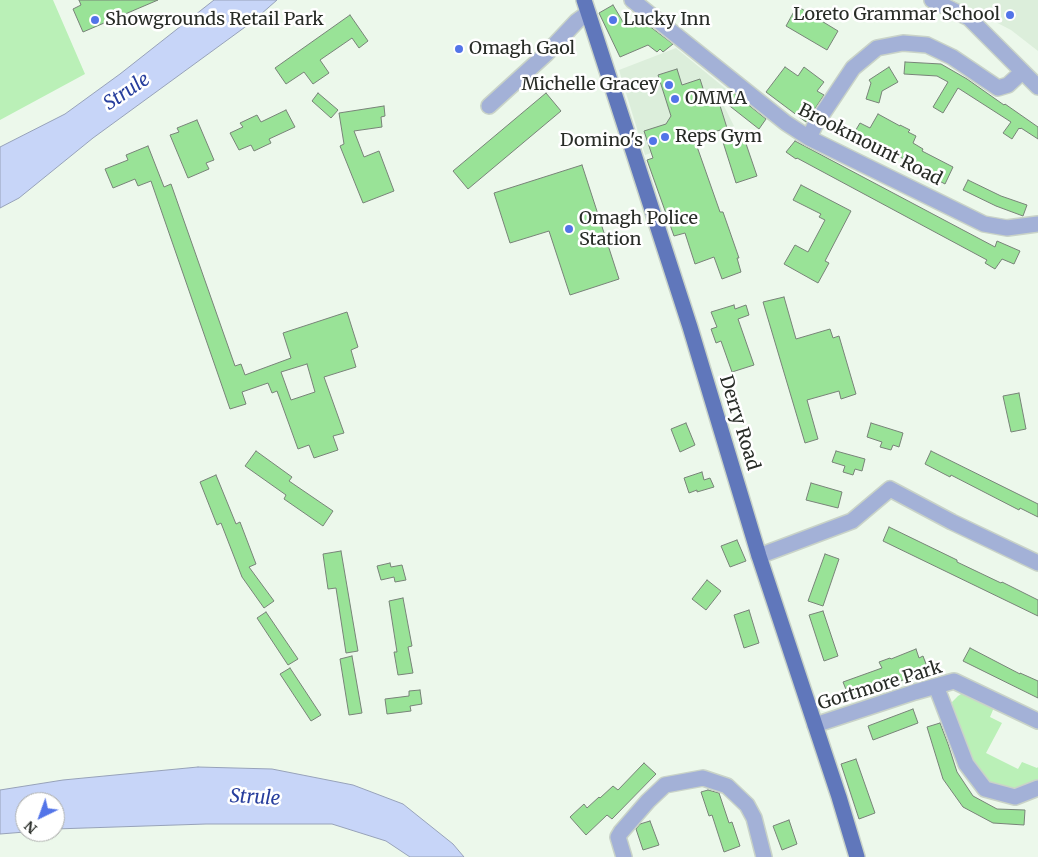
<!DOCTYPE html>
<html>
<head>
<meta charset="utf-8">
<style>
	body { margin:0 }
	#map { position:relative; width:1038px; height:857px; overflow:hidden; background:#ecf8eb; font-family:Merriweather,serif }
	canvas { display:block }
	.north { position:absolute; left:15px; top:792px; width:50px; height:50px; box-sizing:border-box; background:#fff; border:1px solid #a9aba9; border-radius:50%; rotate:222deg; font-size:14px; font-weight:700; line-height:20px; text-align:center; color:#282c27 }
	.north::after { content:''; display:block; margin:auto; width:18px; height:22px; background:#5274e8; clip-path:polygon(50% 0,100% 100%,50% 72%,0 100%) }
</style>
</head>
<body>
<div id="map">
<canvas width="1038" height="857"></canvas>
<div class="north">N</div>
</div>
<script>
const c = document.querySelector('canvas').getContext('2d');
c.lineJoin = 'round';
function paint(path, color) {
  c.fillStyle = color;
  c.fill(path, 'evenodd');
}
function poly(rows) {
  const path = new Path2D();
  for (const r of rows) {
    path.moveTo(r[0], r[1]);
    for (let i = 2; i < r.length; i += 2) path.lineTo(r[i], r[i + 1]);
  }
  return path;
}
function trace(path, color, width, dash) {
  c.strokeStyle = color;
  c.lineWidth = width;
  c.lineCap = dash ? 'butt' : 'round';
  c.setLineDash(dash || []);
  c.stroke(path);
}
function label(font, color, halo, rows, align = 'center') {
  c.font = font + ' Merriweather,serif';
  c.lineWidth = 5;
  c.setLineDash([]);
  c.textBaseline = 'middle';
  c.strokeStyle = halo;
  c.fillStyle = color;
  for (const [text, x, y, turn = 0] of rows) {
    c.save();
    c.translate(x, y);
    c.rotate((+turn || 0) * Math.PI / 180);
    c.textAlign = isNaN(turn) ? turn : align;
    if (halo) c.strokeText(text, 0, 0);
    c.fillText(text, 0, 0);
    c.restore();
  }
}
paint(poly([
	[953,0,1038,0,1038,51,1011,30],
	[676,48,726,89,714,95,717,97,725,108,734,126,645,155,619,70]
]), '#dceedb');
paint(poly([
	[0,0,53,0,85,74,0,120],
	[964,692,995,705,990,717,1002,723,986,753,1018,769,1022,762,1037,768,1038,767,1038,782,1014,791,995,787,987,782,969,759,953,709,952,702,958,696]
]), '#baf0b7');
const water = poly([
	[214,0,277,0,252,22,93,138,19,198,0,208,0,147,65,114,120,74,214,0],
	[198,767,272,769,353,785,403,804,453,844,464,857,410,857,386,841,332,824,206,824,55,829,55,802,25,802,25,832,0,834,0,790,63,780,198,767]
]);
paint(water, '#c7d5f8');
trace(water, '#97a2b9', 1);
const building = poly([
	[79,0,158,0,83,32,73,9,81,5,79,0],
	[613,5,626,27,644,22,673,44,663,52,660,49,657,52,648,45,620,57,599,13,613,5],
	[797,6,838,31,827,50,786,26,797,6],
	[350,15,368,41,359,48,352,38,320,60,329,73,313,84,304,72,286,84,275,68,350,15],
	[905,62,941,64,967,79,1004,105,1005,104,1038,127,1038,139,1021,128,1020,129,1019,128,1012,139,1003,133,1011,122,958,88,943,113,933,107,948,82,937,76,904,74,905,62],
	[785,67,798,76,804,67,824,82,817,91,824,95,806,122,766,92,785,67],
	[889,67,898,82,882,91,879,103,866,99,871,83,869,80,889,67],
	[677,69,682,85,700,79,707,101,730,90,766,119,759,129,717,96,727,128,694,138,720,212,723,212,739,258,737,258,741,272,722,279,714,257,695,264,685,233,674,236,647,160,653,158,644,131,666,124,671,116,658,75,677,69],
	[318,93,338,110,331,118,312,101,318,93],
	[546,93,561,111,468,189,453,171,546,93],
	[384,106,385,116,381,117,382,127,354,131,364,157,379,151,394,191,363,203,340,146,344,144,339,113,384,106],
	[286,110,295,127,269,139,271,143,254,151,251,145,239,150,230,133,243,127,240,123,257,115,261,122,286,110],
	[878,114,900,126,900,125,910,130,908,132,916,136,913,143,923,149,922,151,953,167,945,184,919,170,921,168,854,133,860,123,870,128,878,114],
	[197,120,214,160,206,163,209,169,188,178,170,135,179,132,177,128,197,120],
	[742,132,757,176,736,183,722,139,742,132],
	[795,141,995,247,997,241,1020,251,1014,264,1002,259,995,269,985,263,987,260,797,158,796,159,786,152,795,141],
	[148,146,164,187,171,184,235,366,241,364,245,375,291,358,283,333,347,312,358,347,351,350,356,367,324,377,344,433,333,436,338,450,314,458,309,445,298,449,277,391,272,393,268,383,242,392,246,404,230,409,151,181,138,186,135,179,113,188,105,169,128,160,126,155,148,146],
	[307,364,315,392,291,400,281,372,307,364],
	[582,165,619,279,570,295,549,231,510,243,494,193,582,165],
	[968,180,1001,196,1027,205,1023,216,996,206,963,190,968,180],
	[801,185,851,211,825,261,829,263,818,283,784,264,795,245,808,252,825,220,819,217,821,214,793,200,801,185],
	[784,297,796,339,830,329,833,338,839,336,856,394,841,399,839,391,807,400,818,439,805,443,763,302,784,297],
	[734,305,735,309,746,305,749,315,738,319,754,365,732,372,721,341,716,343,711,329,717,327,711,312,734,305],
	[1019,393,1026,429,1011,432,1003,396,1019,393],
	[686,423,695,445,680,452,671,429,686,423],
	[871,423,903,433,899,447,893,445,891,450,880,447,882,442,867,437,871,423],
	[256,451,292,477,289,481,333,511,323,526,284,499,286,495,245,466,256,451],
	[836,451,865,459,862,471,855,469,853,475,843,472,845,466,832,462,836,451],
	[931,451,1038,504,1038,517,1020,508,1019,510,951,475,950,477,925,464,931,451],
	[702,472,704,480,710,478,714,487,697,492,697,490,689,493,684,478,702,472],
	[216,475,236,524,240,522,256,564,249,567,274,601,264,608,242,577,221,523,217,525,200,482,216,475],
	[811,483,842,492,838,508,806,500,811,483],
	[889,527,957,560,957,562,1001,583,1002,582,1038,600,1038,616,883,541,889,527],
	[737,540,746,561,730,567,721,546,737,540],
	[341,551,358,651,346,653,336,588,328,589,323,554,341,551],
	[825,554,839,559,823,606,808,601,825,554],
	[390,563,391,567,402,565,406,580,395,582,394,577,381,580,377,566,390,563],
	[707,580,721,591,706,610,692,599,707,580],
	[403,598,412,646,408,647,413,673,398,675,394,652,397,652,389,601,403,598],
	[749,610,759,643,744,648,734,615,749,610],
	[823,611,838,656,824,661,809,615,823,611],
	[266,612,298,659,288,665,257,618,266,612],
	[970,648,1020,674,1020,673,1038,681,1038,698,963,661,970,648],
	[916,649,919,658,923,656,929,672,907,681,906,679,878,689,877,687,849,697,843,682,882,668,879,662,890,658,891,659,916,649],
	[352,656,362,713,349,715,340,659,352,656],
	[290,668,321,715,311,721,280,674,290,668],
	[420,690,422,704,410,706,411,711,387,714,385,699,409,696,409,691,420,690],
	[913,709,918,723,873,740,868,726,913,709],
	[940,723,948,744,957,772,973,796,997,809,1025,810,1024,825,993,823,963,807,943,779,927,727,940,723],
	[856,759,875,813,859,819,841,764,856,759],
	[644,763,656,774,612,819,607,815,586,835,570,817,584,804,587,808,599,797,600,798,613,786,618,790,644,763],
	[708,790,719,793,729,823,732,822,740,846,724,852,712,815,709,816,701,792,708,790],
	[789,820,797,844,782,850,773,826,789,820],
	[650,821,659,845,643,850,636,829,640,824,650,821]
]);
paint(building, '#99e397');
trace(building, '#788378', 1);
const minor = poly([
	[632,0,786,123,809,138,984,224,1007,228,1038,224],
	[932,0,969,18,1038,87],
	[489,106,546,54,577,21,588,13],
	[809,138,815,125,853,68,877,48,903,43,927,45,952,57,998,88,1008,85,1022,72],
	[759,556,852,521,890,489,952,522,1038,563],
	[936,686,966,764,985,789,1015,797,1038,788],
	[815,725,915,692,954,681,1038,721],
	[624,857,618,837,621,832,648,801,665,785,703,778,727,786,747,805,754,818,764,857]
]);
const major = poly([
	[584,0,690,327,759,556,839,797,857,857]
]);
trace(minor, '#c9d3c8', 18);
trace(major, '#c9d3c8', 18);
trace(minor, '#a3b1d7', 15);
trace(major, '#6077bb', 15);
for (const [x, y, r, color] of [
	[1010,15,5,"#5274e8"],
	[95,20,5,"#5274e8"],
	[613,20,5,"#5274e8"],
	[459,49,5,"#5274e8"],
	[669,85,5,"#5274e8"],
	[675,99,5,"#5274e8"],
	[665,137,5,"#5274e8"],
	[653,141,5,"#5274e8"],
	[569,229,5,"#5274e8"]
]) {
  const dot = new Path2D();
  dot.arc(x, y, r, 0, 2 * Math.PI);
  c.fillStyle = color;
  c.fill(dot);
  trace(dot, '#fff', 2);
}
label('18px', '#282c27', '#fff', [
	["Loreto Grammar School",1000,15,"right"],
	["Showgrounds Retail Park",105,20],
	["Lucky Inn",623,20],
	["Omagh Gaol",469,49],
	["Michelle Gracey",659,85,"right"],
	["OMMA",685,99],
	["Reps Gym",675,137],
	["Domino's",643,141,"right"],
	["Omagh Police",579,219],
	["Station",579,240]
], 'left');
label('18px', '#282c27', '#fff', [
	["Brookmount Road",870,145,27],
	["Derry Road",739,423,73],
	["Gortmore Park",880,686,-17]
]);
label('italic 19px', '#273e9d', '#fff', [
	["Strule",127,92,-34],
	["Strule",255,798,3]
]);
</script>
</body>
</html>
